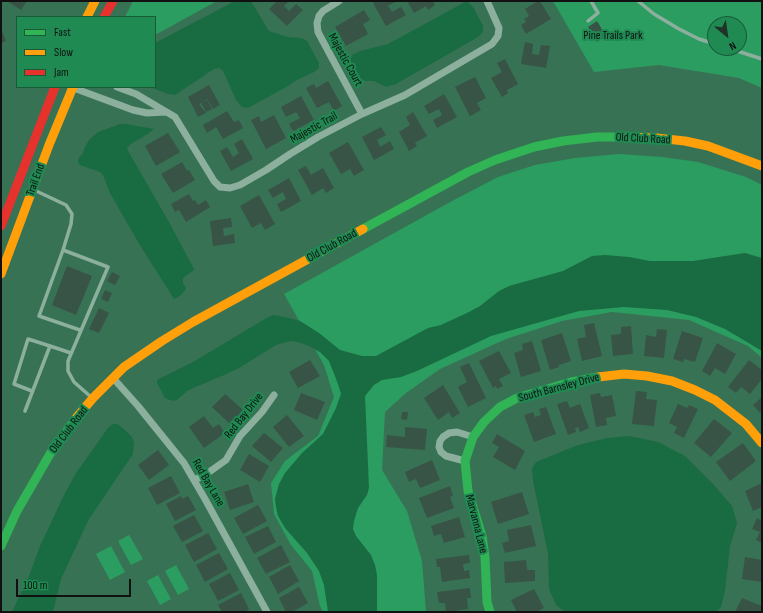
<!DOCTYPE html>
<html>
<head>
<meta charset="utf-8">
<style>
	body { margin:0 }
	#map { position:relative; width:763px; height:613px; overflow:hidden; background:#387254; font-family:"Sofia Sans Condensed",sans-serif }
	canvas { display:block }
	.frame { position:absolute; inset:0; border:2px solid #111; pointer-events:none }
	.legend { position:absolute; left:16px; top:16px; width:140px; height:72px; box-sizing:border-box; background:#1f8b53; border:1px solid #195a39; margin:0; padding:5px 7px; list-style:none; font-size:12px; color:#111 }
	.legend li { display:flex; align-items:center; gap:8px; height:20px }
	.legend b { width:20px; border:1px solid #195a39 }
	.north { position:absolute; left:707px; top:16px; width:40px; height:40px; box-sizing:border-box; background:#1f8b53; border:1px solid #195a39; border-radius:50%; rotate:151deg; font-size:11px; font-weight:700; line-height:16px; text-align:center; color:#111 }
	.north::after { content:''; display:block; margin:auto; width:14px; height:18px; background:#1f3328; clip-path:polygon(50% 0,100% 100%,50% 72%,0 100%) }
	.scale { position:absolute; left:16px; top:579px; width:115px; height:18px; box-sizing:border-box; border:2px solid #111; border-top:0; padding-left:5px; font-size:12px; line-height:14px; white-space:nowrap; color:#111; -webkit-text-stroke:3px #1f8b53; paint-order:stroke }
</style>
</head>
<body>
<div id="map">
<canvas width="763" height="613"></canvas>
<div class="frame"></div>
<ul class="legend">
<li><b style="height:5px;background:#30b455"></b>Fast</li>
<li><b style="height:5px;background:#ff9f0a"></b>Slow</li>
<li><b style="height:5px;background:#e5322d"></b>Jam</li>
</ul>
<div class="north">N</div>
<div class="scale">100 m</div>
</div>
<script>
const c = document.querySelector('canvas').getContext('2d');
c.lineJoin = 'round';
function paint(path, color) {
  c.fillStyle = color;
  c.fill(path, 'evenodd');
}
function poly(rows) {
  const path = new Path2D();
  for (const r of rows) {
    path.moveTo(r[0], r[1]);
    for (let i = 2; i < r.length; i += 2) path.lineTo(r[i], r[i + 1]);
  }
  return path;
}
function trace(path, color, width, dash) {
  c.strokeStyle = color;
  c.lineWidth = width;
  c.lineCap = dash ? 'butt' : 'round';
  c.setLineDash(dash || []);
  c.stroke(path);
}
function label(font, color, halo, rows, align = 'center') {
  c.font = font + ' "Sofia Sans Condensed",sans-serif';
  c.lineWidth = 4;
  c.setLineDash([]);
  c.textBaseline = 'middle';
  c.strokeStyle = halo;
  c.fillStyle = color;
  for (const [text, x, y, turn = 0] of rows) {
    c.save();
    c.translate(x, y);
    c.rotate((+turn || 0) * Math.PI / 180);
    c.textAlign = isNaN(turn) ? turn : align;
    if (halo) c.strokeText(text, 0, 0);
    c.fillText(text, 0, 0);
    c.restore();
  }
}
paint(poly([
	[133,1,217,1,155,35,155,17,125,17],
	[553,1,762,1,762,88,739,78,659,65,594,72],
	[715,24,739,24,739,48,715,48],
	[619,154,662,157,698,162,746,177,762,185,762,358,748,346,689,320,612,312,562,321,506,339,440,369,406,393,385,412,382,470,407,511,422,561,426,612,323,612,320,606,312,571,291,545,274,514,271,483,285,461,318,436,334,397,324,365,284,294,452,201,498,177,535,165,575,158],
	[129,535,143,559,131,565,118,541],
	[111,546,125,572,110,580,96,554],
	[176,565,189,589,178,595,165,571],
	[158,575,171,599,160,605,147,581]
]), '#2b9d60');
paint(poly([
	[235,1,250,1,252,3,269,31,288,37,302,38,307,41,319,63,319,68,314,72,297,80,288,86,248,108,242,107,236,100,223,71,219,68,214,69,175,95,168,94,150,87,155,87,155,43],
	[467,1,473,7,483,26,483,32,478,37,396,84,386,87,374,81,362,81,350,61,352,55,360,51,388,44],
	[120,124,126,124,154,129,149,133,131,144,128,147,127,149,170,224,194,269,193,271,184,277,183,279,183,283,186,288,185,290,180,296,174,299,138,242,110,193,103,175,100,172,80,165,78,162,79,157,82,155,85,147,89,140,98,132],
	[745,253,762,258,762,351,725,329,696,317,667,310,624,307,579,311,491,336,417,371,401,377,382,380,374,385,365,396,369,488,367,495,358,508,354,521,353,529,356,536,371,555,375,565,377,575,377,612,328,612,324,585,319,571,307,553,285,528,278,516,276,507,275,499,279,484,285,473,302,453,323,434,336,408,341,394,338,384,329,361,320,352,309,346,298,342,291,341,276,345,239,368,222,376,193,388,187,391,177,400,173,401,165,398,157,383,157,380,193,362,268,317,274,315,290,318,300,321,319,333,340,350,362,356,376,356,428,328,441,325,469,312,480,306,499,291,509,286,563,271,592,256,605,255,629,257,650,261,693,261],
	[113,424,117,424,124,429,132,437,134,443,133,454,89,519,61,579,53,612,12,612,29,576,40,546,64,495,76,473,91,452,108,428],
	[629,436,658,442,685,456,714,485,732,506,737,523,730,546,725,591,721,607,716,612,574,612,564,611,556,605,549,589,548,554,533,481,532,469,536,462,578,445,607,438]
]), '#196b41');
paint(poly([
	[7,1,27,1,21,10],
	[277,1,289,1,284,6,289,11,296,4,303,10,287,26,269,9],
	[376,1,397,1,388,6,392,12,401,7,406,15,386,26,373,3],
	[407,1,433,1,435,5,428,10,426,6,414,13],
	[538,1,540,1,551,19,526,34,521,25,526,22,524,19,529,16,525,9],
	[364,10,370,20,363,24,368,34,346,46,335,27],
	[597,21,606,36,597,42,588,27],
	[1,28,6,41,1,43],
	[525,42,533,44,532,54,539,55,541,45,550,46,546,68,521,64],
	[505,59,518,84,507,90,508,93,502,97,491,78,502,72,497,63],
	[475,77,486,98,477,103,481,110,470,116,455,87],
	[328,81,342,106,334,111,329,102,317,108,306,88,314,84,316,88],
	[209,85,220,105,213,109,207,99,199,104,206,113,198,117,188,97],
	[444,94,457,117,437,128,433,120,442,115,439,109,429,114,424,106],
	[301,96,314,120,293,131,289,124,300,118,296,112,286,117,281,107],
	[207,100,212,109,206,112,201,103],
	[227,111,234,122,239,120,243,128,223,139,216,127,207,133,203,125],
	[413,112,427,136,415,143,417,146,409,151,399,132,410,125,406,117],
	[274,115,286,138,266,149,251,120,259,116,261,122],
	[381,127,386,135,377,140,380,147,390,141,394,149,374,160,362,137],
	[168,133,180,152,156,166,145,146],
	[242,139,253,159,231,171,220,151,227,147,233,157,239,153,234,144],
	[348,142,364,170,354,176,350,169,341,174,329,153],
	[182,162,187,171,189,170,195,180,173,193,161,174],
	[306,166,311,175,323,168,334,188,326,193,323,188,312,195,298,170],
	[289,178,301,201,281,212,277,204,286,199,283,192,273,198,268,190],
	[189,194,193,201,195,200,198,205,206,200,210,207,186,222,179,210,175,212,171,204],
	[259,195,275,224,265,230,261,223,252,228,240,206],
	[231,218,232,227,223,228,224,236,234,234,235,243,213,246,210,221],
	[67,266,92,276,76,315,52,305],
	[112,272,120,276,115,285,107,281],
	[105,290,112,293,108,302,101,299],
	[99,308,109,313,99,333,89,329],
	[594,323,602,356,582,361,577,339,586,337,584,325],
	[631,326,633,354,613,356,611,335,621,334,621,327],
	[657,329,667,330,664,358,644,356,646,335,656,337],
	[682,331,703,338,695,362,684,359,683,362,673,359],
	[562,333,571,361,559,365,559,367,550,370,541,340],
	[532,341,541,371,521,377,514,353,523,350,522,344],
	[717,343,736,354,725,374,715,368,710,376,702,371],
	[499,351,511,373,499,379,503,386,497,389,496,386,493,388,479,361],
	[310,360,320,376,298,388,289,372],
	[749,360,762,370,762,379,750,394,741,387,736,393,728,387],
	[469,363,486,398,468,407,458,387,467,382,460,367],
	[443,385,460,413,452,418,449,412,438,420,424,398],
	[636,391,647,392,646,399,657,400,654,426,632,424],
	[301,393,325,402,317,420,294,410],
	[600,393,601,397,612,395,616,416,606,418,607,425,596,427,590,395],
	[225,394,243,410,230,424,212,407],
	[762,397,762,411,760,413,753,405],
	[567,401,570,408,580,404,589,428,580,432,578,427,575,428,576,432,568,435,557,404],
	[678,404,687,408,689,405,698,409,684,438,674,433,677,427,669,423],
	[546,407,556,434,534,442,524,415,533,412,535,417,541,415,539,409],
	[402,412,408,412,407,420,401,419],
	[287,415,304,436,289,447,273,427],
	[204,416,213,428,219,424,225,433,204,448,189,427],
	[714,419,732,433,711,457,694,443],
	[405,427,427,429,425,450,386,447,387,435,405,437],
	[264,433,283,448,271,462,252,446],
	[497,434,525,451,515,470,493,457,499,447,492,443],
	[743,443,756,461,730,481,716,462],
	[158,450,169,465,149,480,138,465],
	[249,454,269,466,260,482,240,470],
	[432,460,440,480,420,488,416,479,409,482,405,472],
	[171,476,180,493,157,505,148,488],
	[762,483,762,507,753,511,745,491],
	[248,484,254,502,230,510,224,492],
	[450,486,453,496,450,497,454,508,427,518,419,498],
	[522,492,529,514,498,524,491,502],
	[181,496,182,499,188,496,196,510,175,521,166,504],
	[258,505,267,521,243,534,234,518],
	[194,515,203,531,182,542,173,526],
	[459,517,465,537,444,543,441,534,434,536,431,526],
	[757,518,762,521,762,543,756,540,760,532,752,529],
	[531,525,536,546,505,553,502,543,509,541,507,530],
	[268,526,276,542,254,554,245,537],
	[208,533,217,549,194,562,185,545],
	[281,545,290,562,266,574,257,558],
	[219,553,228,569,205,582,196,565],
	[469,555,470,563,463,564,464,571,469,570,470,578,442,582,440,567,437,567,436,559],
	[745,557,762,560,762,582,742,579],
	[526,560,527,570,535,570,535,581,505,583,504,562],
	[290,565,299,581,278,594,269,577],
	[230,573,239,590,218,601,209,584],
	[299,587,308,603,292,612,286,612,279,598],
	[470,588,471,598,467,598,468,609,446,612,445,603,439,603,437,592],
	[534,589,544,608,536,612,517,612,511,600],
	[241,593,249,609,245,612,222,612,218,605],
	[742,598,762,606,762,612,735,612]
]), '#385446');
trace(poly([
	[638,1,654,14,679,29,699,39,715,44],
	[588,21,598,13,591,1],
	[728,48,762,59],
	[34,190,66,205,72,214,71,224,63,250,39,316,80,330],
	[63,250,108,267,68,361,68,371,74,382,91,397],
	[32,391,14,384,28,339,50,346],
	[25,411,50,346,71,353]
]), '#8cb09d', 3.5);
trace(poly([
	[339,1,323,11,319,16,317,23,318,32,362,114],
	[71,87,133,110,147,113,166,112],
	[117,87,136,94,175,117,214,181,220,187,230,188,240,185,266,170,290,154,318,137,362,114,405,95,492,44,498,36,499,28,487,1],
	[113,378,138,406,184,463,205,499,267,612],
	[465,461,446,456,441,452,439,447,440,441,443,437,449,433,457,432,473,437],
	[194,480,205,475,226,460,240,436,262,412,274,395]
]), '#8cb09d', 7);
trace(poly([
	[363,229,468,172,495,160,534,147,563,141,597,137,620,137],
	[1,546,17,511,50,454,77,417],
	[490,612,487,602,485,557,482,536,468,491,465,461,473,437,484,422,500,407,517,398,571,382,598,377]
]), '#30b455', 9);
trace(poly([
	[87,17,95,1],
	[620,137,656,138,685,141,708,146,762,166],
	[1,274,49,145,73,87],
	[598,377,624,374,647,376,672,381,695,390,715,400,746,424,762,443],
	[77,417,93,398,124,367,162,341,193,322,363,229]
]), '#ff9f0a', 9);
trace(poly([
	[104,17,113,1],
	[1,226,55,87]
]), '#e5322d', 9);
label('12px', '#111', '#1f8b53', [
	["Pine Trails Park",613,36]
]);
label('12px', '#111', '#1f8b53', [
	["Majestic Court",345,60,61],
	["Majestic Trail",314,128,-29],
	["Old Club Road",643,139,3],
	["Trail End",36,180,-70],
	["Old Club Road",332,246,-29],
	["South Barnsley Drive",559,388,-15],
	["Red Bay Drive",244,416,-52],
	["Old Club Road",69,430,-53],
	["Red Bay Lane",208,483,60],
	["Marvanna Lane",476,524,76]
]);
</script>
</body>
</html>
